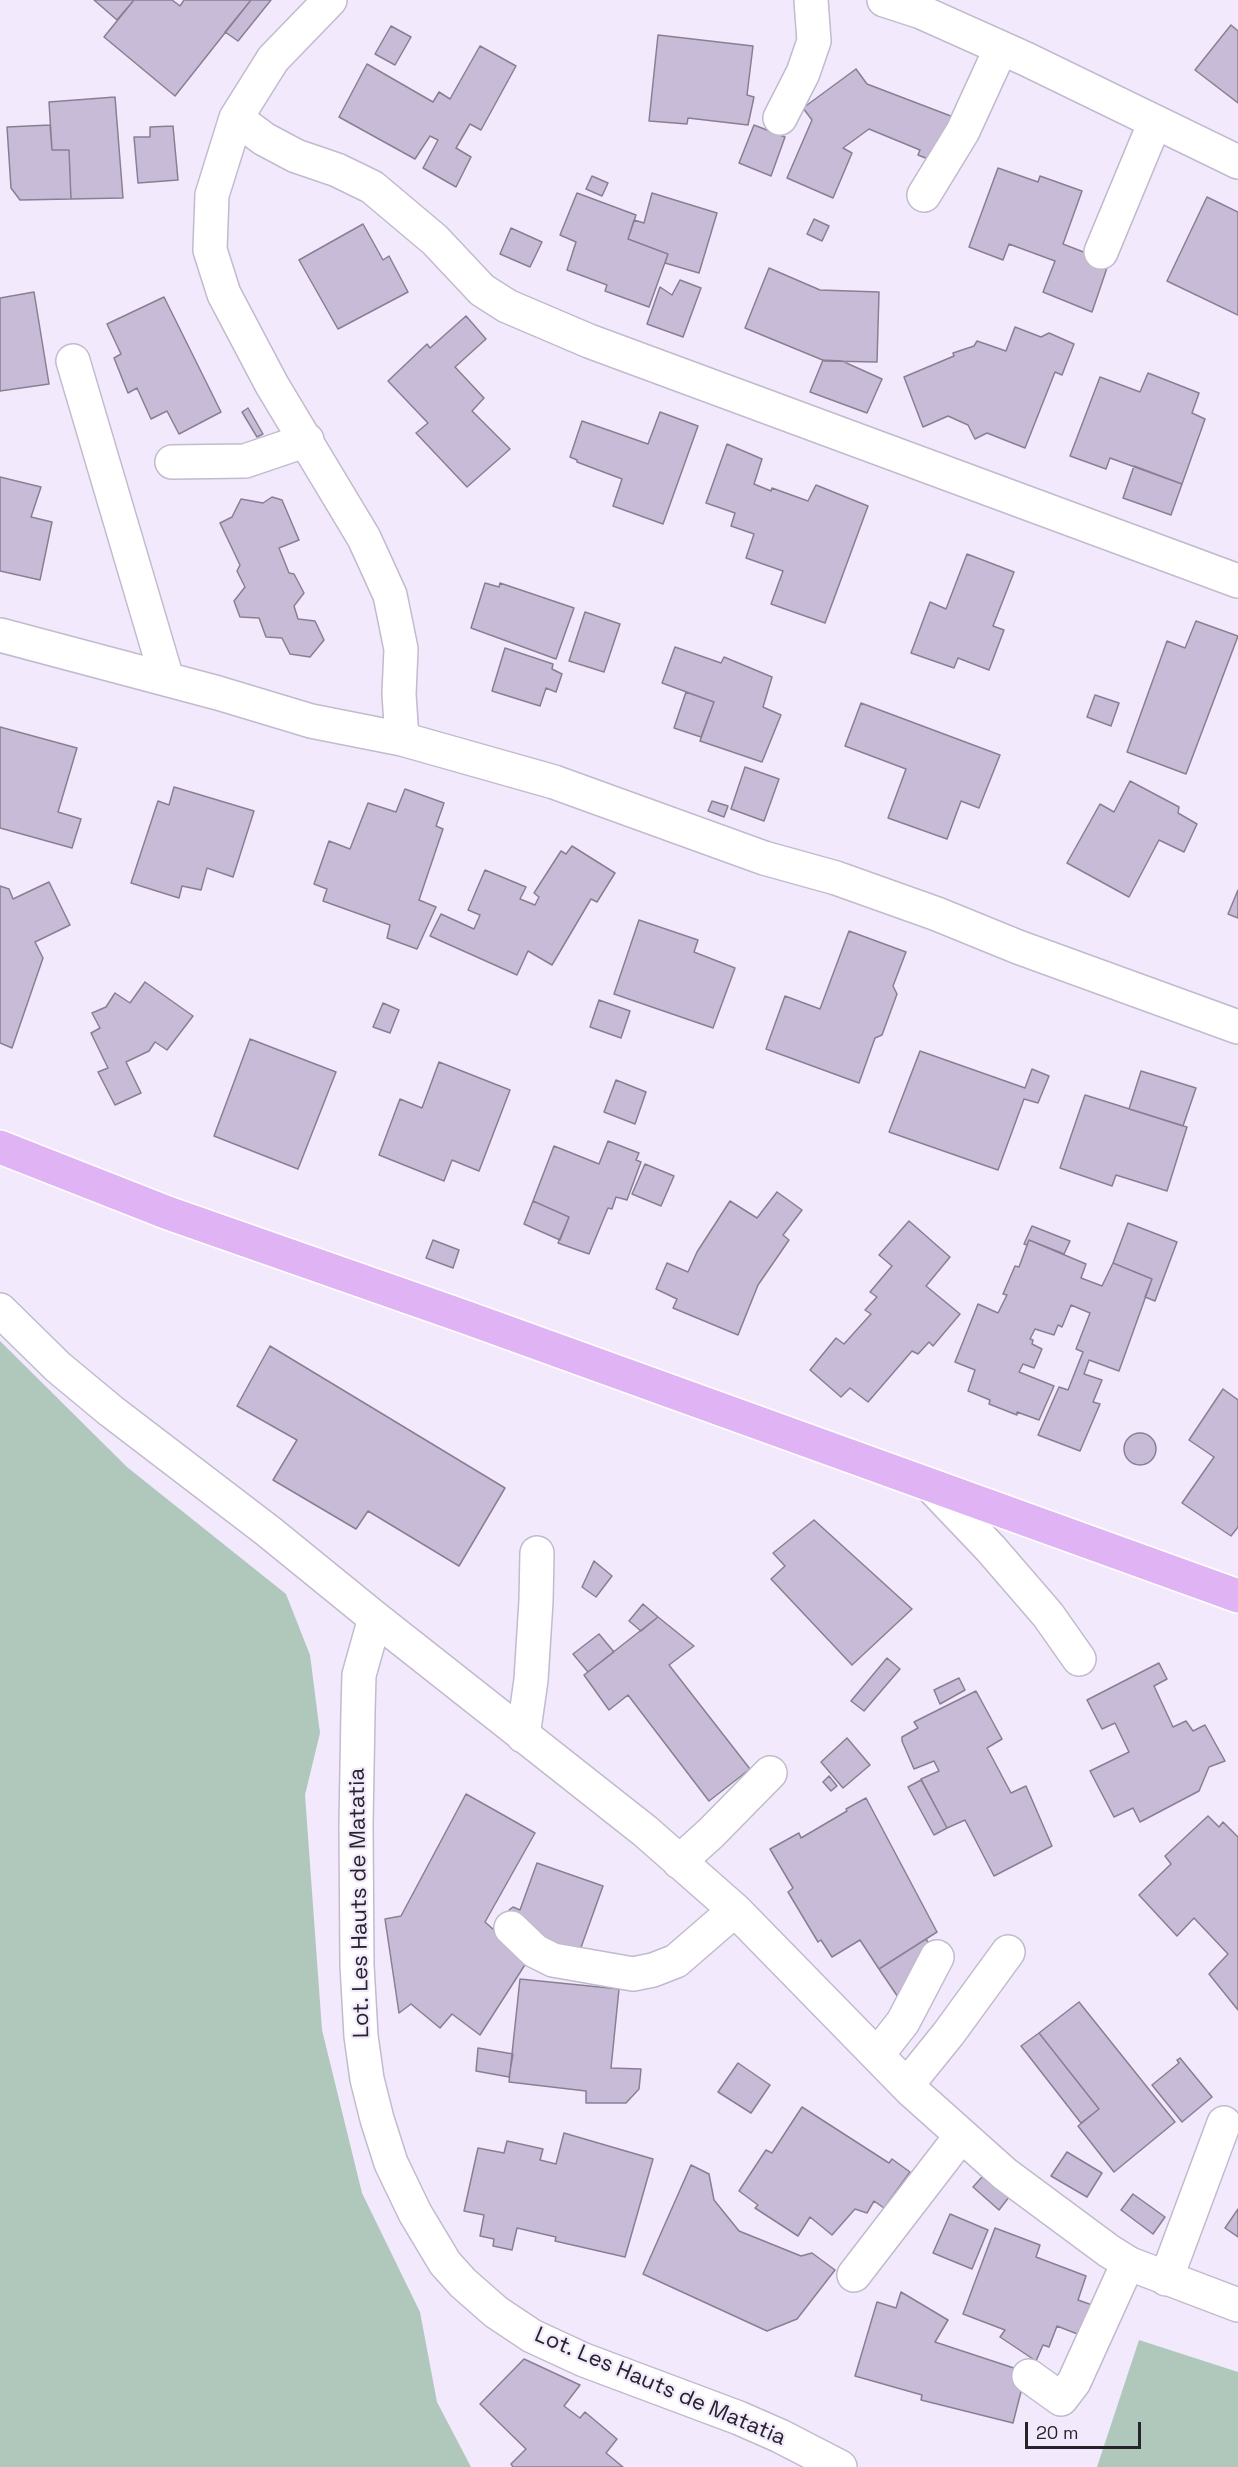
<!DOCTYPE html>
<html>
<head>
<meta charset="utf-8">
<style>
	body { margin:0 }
	#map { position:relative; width:1238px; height:2467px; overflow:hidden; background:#f2e9fd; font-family:"Space Grotesk",sans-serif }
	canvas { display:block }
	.scale { position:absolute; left:1025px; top:2422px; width:116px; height:27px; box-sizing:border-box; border:3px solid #26232a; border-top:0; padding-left:8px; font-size:18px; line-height:21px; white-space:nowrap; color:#26232a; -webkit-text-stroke:4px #f2e9fd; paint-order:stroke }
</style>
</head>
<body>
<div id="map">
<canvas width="1238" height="2467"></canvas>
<div class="scale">20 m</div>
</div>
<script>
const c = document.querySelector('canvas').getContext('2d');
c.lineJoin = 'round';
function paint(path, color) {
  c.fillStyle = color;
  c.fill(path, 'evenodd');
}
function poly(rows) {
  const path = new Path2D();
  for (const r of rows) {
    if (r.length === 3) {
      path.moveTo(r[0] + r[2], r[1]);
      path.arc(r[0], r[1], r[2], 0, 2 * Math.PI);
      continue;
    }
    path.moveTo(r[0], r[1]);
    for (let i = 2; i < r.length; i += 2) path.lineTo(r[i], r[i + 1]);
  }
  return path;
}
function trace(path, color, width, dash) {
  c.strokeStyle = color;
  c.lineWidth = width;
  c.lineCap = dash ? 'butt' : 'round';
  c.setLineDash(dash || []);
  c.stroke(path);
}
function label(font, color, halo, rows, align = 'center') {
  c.font = font + ' "Space Grotesk",sans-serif';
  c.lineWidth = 4.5;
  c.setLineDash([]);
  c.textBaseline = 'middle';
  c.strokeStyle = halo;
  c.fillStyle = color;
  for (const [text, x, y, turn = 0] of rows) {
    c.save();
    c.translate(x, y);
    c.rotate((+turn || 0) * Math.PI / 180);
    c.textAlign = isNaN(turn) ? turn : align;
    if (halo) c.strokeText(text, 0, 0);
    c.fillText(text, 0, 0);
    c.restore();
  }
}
paint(poly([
	[0,1341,127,1467,286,1594,310,1655,320,1733,305,1795,322,2030,362,2193,420,2312,437,2402,471,2467,0,2467],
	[1139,2340,1238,2372,1238,2467,1097,2467]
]), '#b0c8bb');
const building = poly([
	[94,0,134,0,117,20,94,0],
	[134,0,172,0,180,6,184,0,251,0,175,96,104,37,134,0],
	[251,0,271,0,238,41,225,32,251,0],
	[1231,25,1238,31,1238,103,1195,70,1231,25],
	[391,26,411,37,395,65,375,54,391,26],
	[658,35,753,46,747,95,754,97,748,125,688,118,687,124,649,121,658,35],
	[480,46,516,66,481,130,470,124,456,148,471,157,456,187,423,168,438,140,430,136,415,159,339,117,367,64,433,102,439,92,450,99,480,46],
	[856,69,867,84,956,118,938,163,918,155,920,150,869,129,843,148,852,153,833,198,787,178,812,120,803,108,856,69],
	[115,97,123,198,71,199,69,150,52,150,49,102,115,97],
	[50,125,52,150,69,150,71,199,20,200,11,188,7,127,50,125],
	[754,125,785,137,771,176,739,163,754,125],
	[173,126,178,180,138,183,134,137,150,137,150,127,173,126],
	[998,168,1038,182,1040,176,1082,191,1063,244,1109,262,1092,312,1043,292,1055,261,1009,244,1003,260,969,247,998,168],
	[592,176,608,183,602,196,586,189,592,176],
	[577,193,636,215,628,239,668,254,649,307,605,291,607,285,567,270,576,242,560,235,577,193],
	[652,193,717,213,699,273,665,263,668,254,628,239,634,220,644,223,652,193],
	[1207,197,1238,212,1238,315,1167,281,1207,197],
	[814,219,829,226,822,241,807,234,814,219],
	[363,224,383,260,389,256,408,292,338,329,299,260,363,224],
	[511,228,542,242,530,267,500,254,511,228],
	[769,268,820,290,879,292,877,362,825,361,745,328,769,268],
	[680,280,701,288,683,337,647,324,660,287,672,295,680,280],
	[34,292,49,384,0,391,0,298,34,292],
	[164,297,221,412,179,434,167,411,151,419,137,388,128,393,114,358,121,354,107,324,164,297],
	[466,316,486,339,455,367,484,398,472,411,510,449,467,487,416,433,428,423,388,381,427,344,430,348,466,316],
	[1015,327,1041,337,1049,333,1074,344,1062,375,1055,372,1025,448,987,433,975,439,968,425,948,416,923,427,904,377,954,356,953,353,974,346,977,341,1006,351,1015,327],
	[823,360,842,361,882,379,867,413,810,392,823,360],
	[1148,373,1199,393,1192,413,1205,419,1182,484,1110,458,1106,469,1070,456,1100,377,1140,392,1148,373],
	[248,408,263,434,257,437,242,412,248,408],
	[660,412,698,426,663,524,613,506,622,479,577,462,577,460,570,457,582,421,648,444,660,412],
	[727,444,762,459,754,484,771,491,772,488,808,501,816,485,868,506,825,623,771,604,783,571,746,558,754,534,731,526,735,513,706,503,727,444],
	[1134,466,1182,484,1171,515,1123,498,1134,466],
	[0,477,41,487,31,517,52,522,40,580,0,571,0,477],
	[272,497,282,500,299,540,279,548,289,573,294,574,304,593,294,606,298,619,315,621,324,640,310,657,290,654,282,638,266,637,259,618,240,617,234,601,245,587,237,571,240,565,220,523,232,517,241,499,263,503,272,497],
	[967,554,1014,572,993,626,1004,630,989,670,958,658,954,668,911,653,930,602,946,609,967,554],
	[485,583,499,587,500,583,574,608,556,659,471,628,485,583],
	[585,612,620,624,604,672,569,661,585,612],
	[1196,621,1238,636,1186,774,1127,752,1167,641,1185,648,1196,621],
	[675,647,721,663,724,657,772,677,763,707,781,715,762,762,700,741,714,702,662,683,675,647],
	[505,648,553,664,552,669,562,674,556,692,546,688,540,706,492,691,505,648],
	[686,692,714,702,701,737,674,728,686,692],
	[1095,695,1119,703,1111,726,1087,717,1095,695],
	[861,703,1000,755,979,808,961,801,947,839,888,818,906,769,845,746,861,703],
	[0,727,77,748,58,812,81,819,72,848,0,828,0,727],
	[745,767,779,779,764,821,731,809,745,767],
	[1130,781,1179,807,1178,813,1197,824,1184,852,1159,840,1129,897,1067,863,1100,804,1114,812,1130,781],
	[174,787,254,811,233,877,207,868,201,890,182,886,179,898,131,883,158,801,169,805,174,787],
	[405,789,444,803,436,826,443,829,419,900,436,907,417,949,387,938,390,925,323,901,327,889,314,884,329,841,350,849,368,803,396,812,405,789],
	[712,801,728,806,724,817,708,811,712,801],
	[572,846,615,873,597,902,591,899,552,965,528,951,517,975,430,936,441,914,474,929,480,915,468,910,485,870,526,887,520,899,535,905,539,897,534,893,561,851,566,854,572,846],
	[49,882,70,925,35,942,43,958,12,1048,0,1043,0,886,9,889,13,899,49,882],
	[1238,890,1238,918,1228,914,1238,890],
	[639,920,698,940,694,952,735,968,713,1028,614,994,639,920],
	[849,931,906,952,893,986,897,994,882,1035,875,1038,859,1083,766,1049,785,996,820,1009,849,931],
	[145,982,193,1016,167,1050,155,1042,149,1051,126,1062,141,1093,115,1105,98,1072,108,1068,91,1033,100,1028,92,1013,106,1007,115,993,130,1003,145,982],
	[599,1000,630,1011,621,1038,590,1027,599,1000],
	[383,1003,399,1010,390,1033,373,1027,383,1003],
	[250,1039,336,1072,298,1169,214,1136,250,1039],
	[920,1051,1025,1088,1032,1069,1049,1076,1038,1103,1024,1099,998,1170,889,1132,920,1051],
	[439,1062,510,1090,479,1171,452,1160,444,1181,379,1155,400,1099,422,1108,439,1062],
	[1141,1071,1196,1088,1183,1126,1129,1109,1141,1071],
	[616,1080,646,1092,635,1124,604,1112,616,1080],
	[1085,1095,1187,1127,1167,1191,1116,1175,1112,1186,1060,1168,1085,1095],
	[608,1141,639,1153,636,1160,641,1162,627,1200,616,1197,612,1209,608,1208,589,1254,558,1243,569,1217,533,1201,554,1146,599,1164,608,1141],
	[645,1164,674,1176,661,1206,632,1194,645,1164],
	[777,1192,802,1210,783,1235,789,1240,758,1285,738,1335,673,1308,677,1299,656,1289,667,1263,688,1272,697,1252,730,1201,757,1218,777,1192],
	[533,1201,569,1217,560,1240,524,1224,533,1201],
	[909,1221,950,1257,926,1286,960,1314,933,1346,929,1342,918,1354,912,1351,868,1402,850,1388,841,1397,810,1370,836,1338,844,1344,871,1314,865,1310,877,1297,870,1292,892,1266,879,1255,909,1221],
	[1128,1223,1177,1242,1155,1301,1145,1297,1152,1279,1113,1263,1128,1223],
	[1032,1226,1070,1241,1064,1254,1029,1240,1027,1245,1024,1244,1032,1226],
	[433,1240,459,1250,453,1268,426,1258,433,1240],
	[1029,1240,1086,1264,1081,1278,1102,1286,1113,1263,1152,1279,1119,1371,1089,1360,1084,1374,1102,1380,1093,1402,1100,1404,1080,1451,1038,1435,1059,1387,1068,1390,1083,1352,1076,1349,1090,1313,1071,1305,1062,1327,1058,1325,1054,1335,1035,1329,1030,1339,1033,1340,1032,1344,1042,1349,1034,1368,1023,1364,1019,1372,1054,1386,1039,1420,1017,1412,1017,1415,989,1404,990,1400,968,1391,975,1370,955,1362,978,1304,998,1313,1007,1295,1003,1294,1015,1266,1019,1267,1029,1240],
	[270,1346,505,1488,459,1566,368,1511,356,1529,273,1480,297,1440,237,1406,270,1346],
	[1223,1389,1238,1400,1238,1527,1231,1536,1182,1503,1214,1457,1189,1440,1223,1389],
	[1140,1449,16],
	[814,1520,912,1609,852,1665,771,1579,785,1566,773,1553,814,1520],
	[594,1561,612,1576,596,1597,582,1587,594,1561],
	[643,1604,658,1617,641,1631,629,1621,643,1604],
	[658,1617,694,1646,669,1665,750,1769,709,1801,628,1695,609,1710,584,1675,658,1617],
	[599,1634,614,1652,588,1672,573,1654,599,1634],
	[887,1658,900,1669,864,1711,851,1701,887,1658],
	[1159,1663,1167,1679,1154,1686,1173,1727,1186,1721,1193,1731,1205,1725,1225,1761,1209,1767,1199,1791,1140,1822,1133,1808,1114,1817,1090,1771,1129,1752,1115,1723,1102,1729,1087,1700,1159,1663],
	[959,1678,965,1690,940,1704,934,1690,959,1678],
	[976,1691,1002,1739,987,1748,1011,1793,1026,1786,1052,1846,994,1876,965,1820,947,1828,921,1779,939,1771,934,1761,914,1769,902,1741,902,1737,918,1728,914,1722,976,1691],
	[847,1738,870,1765,843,1788,821,1762,847,1738],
	[829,1776,837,1786,831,1791,823,1782,829,1776],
	[921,1780,947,1828,934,1835,908,1787,921,1780],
	[466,1794,535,1833,485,1922,528,1960,480,2035,452,2014,440,2028,411,2004,399,2013,385,1919,401,1916,466,1794],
	[866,1798,937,1932,879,1969,860,1940,832,1957,821,1940,818,1942,788,1892,793,1888,770,1849,799,1833,801,1838,847,1811,846,1809,866,1798],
	[1208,1816,1219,1827,1223,1822,1238,1837,1238,2010,1209,1974,1228,1954,1194,1918,1177,1936,1139,1895,1171,1864,1165,1856,1208,1816],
	[537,1863,603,1886,579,1953,528,1935,509,1910,513,1907,520,1910,537,1863],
	[926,1939,936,1954,900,2000,879,1969,926,1939],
	[520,1979,619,1989,611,2068,641,2069,639,2089,626,2103,586,2103,586,2091,509,2082,520,1979],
	[1079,2002,1175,2122,1114,2172,1078,2126,1099,2109,1039,2033,1079,2002],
	[1039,2033,1099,2109,1081,2123,1021,2046,1039,2033],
	[478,2048,513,2054,509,2077,476,2071,478,2048],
	[1180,2058,1212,2097,1182,2122,1152,2085,1179,2063,1177,2060,1180,2058],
	[738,2063,770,2085,751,2113,718,2092,738,2063],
	[802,2107,889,2163,892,2159,910,2172,884,2208,874,2201,867,2213,855,2209,832,2235,810,2217,798,2236,755,2208,758,2205,739,2191,766,2150,772,2153,802,2107],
	[564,2133,653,2159,625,2257,555,2241,556,2237,517,2228,512,2250,493,2246,494,2239,480,2236,484,2215,464,2211,478,2148,504,2153,507,2141,543,2149,540,2160,556,2164,564,2133],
	[1067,2152,1102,2173,1087,2197,1051,2176,1067,2152],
	[691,2165,709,2174,714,2200,739,2231,801,2256,812,2253,835,2270,797,2319,767,2331,643,2274,691,2165],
	[982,2177,1009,2197,999,2210,973,2187,982,2177],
	[1133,2194,1165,2217,1153,2234,1121,2210,1133,2194],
	[1238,2209,1238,2237,1225,2228,1238,2209],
	[950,2214,988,2230,972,2269,933,2253,950,2214],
	[995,2228,1040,2245,1036,2257,1086,2276,1078,2300,1092,2305,1080,2335,1057,2326,1049,2347,1043,2345,1036,2361,1000,2337,1005,2330,963,2314,995,2228],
	[901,2292,948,2320,935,2342,1026,2372,1013,2423,921,2400,922,2395,855,2376,877,2302,896,2308,901,2292],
	[524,2359,580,2385,564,2406,580,2418,585,2412,617,2439,606,2453,623,2467,513,2467,511,2464,526,2449,480,2404,524,2359]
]);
paint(building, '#c8bbd8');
trace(building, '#888092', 1.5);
const minor = poly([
	[330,0,273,59,236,118,212,195,210,250,224,294,272,385,364,538,390,595,401,649,399,694,402,739],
	[884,0,921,12,1026,59,1238,162],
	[236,118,264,139,296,156,337,170,372,187,435,240,482,290,507,306,589,341,1238,581],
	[780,118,803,73,814,41,811,0],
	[924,195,963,131,1001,48],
	[1101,252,1155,122],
	[73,361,167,679],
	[172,462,245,461,307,440],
	[0,635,218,693,311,721,402,739,554,782,764,858,836,878,937,914,1018,947,1238,1027],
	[0,1310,58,1367,111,1411,268,1531,375,1618,645,1831,736,1911,911,2090,1005,2174,1109,2251,1130,2264,1238,2305],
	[932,1487,991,1549,1048,1615,1079,1659],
	[375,1618,359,1675,358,1711,356,1825,357,1965,361,2036,367,2079,377,2119,391,2163,415,2213,445,2263,463,2283,496,2312,532,2336,584,2360,739,2418,780,2436,840,2467],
	[523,1736,531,1680,536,1601,537,1553],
	[679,1862,711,1833,770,1773],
	[511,1928,535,1951,553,1960,633,1974,653,1970,676,1961,735,1910],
	[878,2054,903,2022,937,1957],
	[907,2085,949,2033,1008,1952],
	[854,2275,961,2136],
	[1166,2279,1224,2123],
	[1029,2376,1061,2399,1074,2382,1128,2263]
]);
const major = poly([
	[0,1147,168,1213,465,1317,1238,1596]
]);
trace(minor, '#c2bacd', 36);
trace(major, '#fff', 36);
trace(minor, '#fff', 33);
trace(major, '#e0b4f4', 33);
label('22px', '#26232a', '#f2e9fd', [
	["Lot. Les Hauts de Matatia",360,1903,-91],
	["Lot. Les Hauts de Matatia",660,2387,23]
]);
</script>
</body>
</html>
